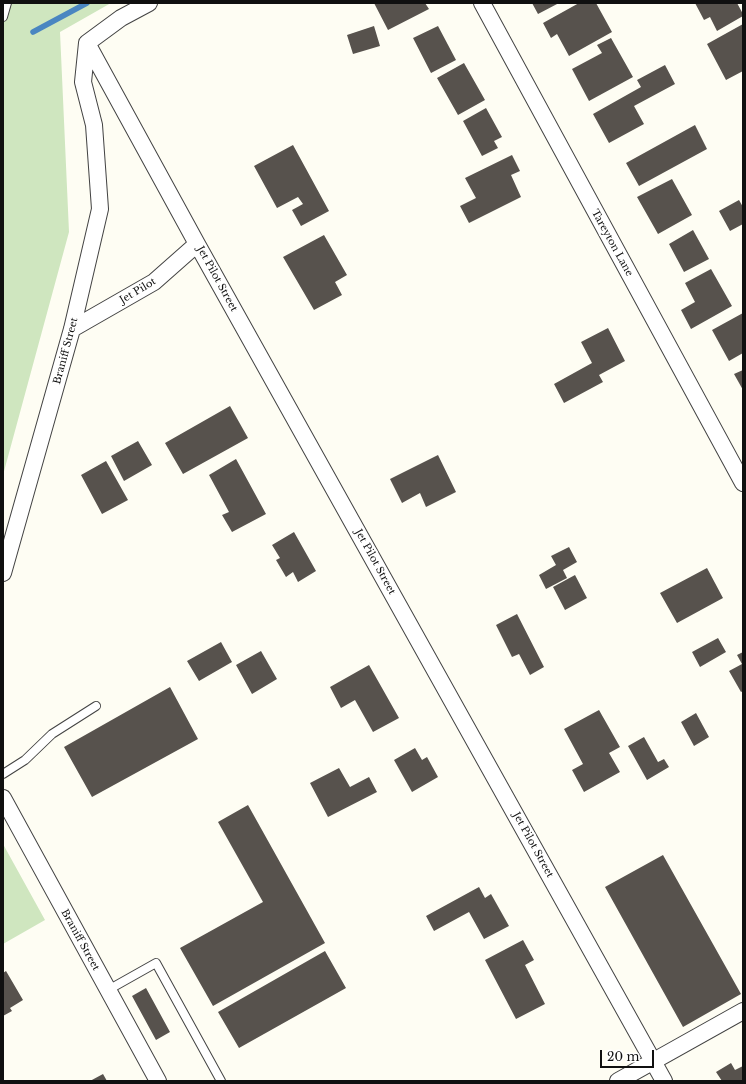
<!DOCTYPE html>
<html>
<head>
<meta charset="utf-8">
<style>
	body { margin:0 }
	#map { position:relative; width:746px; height:1084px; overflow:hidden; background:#fefdf3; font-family:"Libre Baskerville",serif }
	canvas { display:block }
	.frame { position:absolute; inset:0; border:4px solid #101010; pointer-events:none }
	.scale { position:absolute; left:600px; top:1050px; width:54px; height:18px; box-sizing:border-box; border:2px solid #101010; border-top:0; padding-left:5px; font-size:12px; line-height:14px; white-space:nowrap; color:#101010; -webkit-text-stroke:3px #fff; paint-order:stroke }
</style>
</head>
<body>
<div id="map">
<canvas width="746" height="1084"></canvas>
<div class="frame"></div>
<div class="scale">20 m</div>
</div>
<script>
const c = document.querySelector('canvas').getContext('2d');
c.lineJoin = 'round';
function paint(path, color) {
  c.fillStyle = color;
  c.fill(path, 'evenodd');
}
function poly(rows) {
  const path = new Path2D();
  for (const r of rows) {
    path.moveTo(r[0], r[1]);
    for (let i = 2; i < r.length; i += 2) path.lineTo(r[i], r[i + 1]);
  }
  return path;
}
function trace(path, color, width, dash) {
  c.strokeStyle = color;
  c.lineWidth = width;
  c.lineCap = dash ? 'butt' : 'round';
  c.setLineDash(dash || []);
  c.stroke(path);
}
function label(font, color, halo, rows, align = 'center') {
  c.font = font + ' "Libre Baskerville",serif';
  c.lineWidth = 4;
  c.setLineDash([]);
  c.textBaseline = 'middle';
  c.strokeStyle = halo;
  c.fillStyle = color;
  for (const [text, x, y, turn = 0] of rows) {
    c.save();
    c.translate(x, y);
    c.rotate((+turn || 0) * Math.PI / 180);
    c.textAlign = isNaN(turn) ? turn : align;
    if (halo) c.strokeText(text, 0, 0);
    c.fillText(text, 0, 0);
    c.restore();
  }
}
paint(poly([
	[3,3,111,3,60,32,69,232,3,475],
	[3,844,45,920,3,944]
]), '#cfe6bf');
trace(poly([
	[33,32,87,3]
]), '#4a86c1', 5.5);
paint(poly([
	[374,3,425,3,429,9,388,30],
	[532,3,559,3,538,14],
	[579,3,596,3,612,32,569,56,557,34,551,38,543,23],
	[695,3,737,3,743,14,743,16,717,31,710,17,704,20],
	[743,24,743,71,726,80,707,44],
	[374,26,380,46,353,54,347,35],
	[438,26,456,60,431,73,413,38],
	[611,38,633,77,589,101,572,69,602,53,597,45],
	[464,63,485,100,458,115,437,78],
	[665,65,675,84,634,106,644,124,609,143,593,114,641,87,637,80],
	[486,108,502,137,494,141,498,148,482,156,463,121],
	[695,125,707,149,639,186,626,163],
	[293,145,329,211,301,226,292,210,303,204,298,197,277,208,254,166],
	[512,155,520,171,511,175,521,197,469,223,460,206,476,198,465,178],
	[672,179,692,215,658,234,637,197],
	[739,200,743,207,743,224,730,231,719,211],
	[693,230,709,259,684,272,669,244],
	[324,235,347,275,335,282,342,295,314,310,283,257],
	[711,269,732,306,691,329,681,310,695,302,685,283],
	[743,313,743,353,729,361,712,330],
	[608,328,625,361,599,375,603,382,564,403,554,384,592,363,581,342],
	[743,370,743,390,734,374],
	[230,406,248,438,183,474,165,443],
	[138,441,152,465,124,481,111,456],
	[438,455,456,492,426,507,420,493,402,503,390,479],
	[236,459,266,514,232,532,222,515,229,512,209,475],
	[106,461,128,500,102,514,81,475],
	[294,532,316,571,298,582,293,572,286,577,276,560,280,558,272,545],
	[569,547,577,562,563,570,567,578,546,589,539,575,556,565,551,556],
	[707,568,723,598,677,623,660,593],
	[575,575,587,598,565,610,553,587],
	[517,614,544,667,530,675,519,654,512,657,496,625],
	[718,638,726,652,700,667,692,652],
	[221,642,232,662,199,681,187,661],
	[261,651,277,679,252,694,236,665],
	[743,652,743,691,741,692,729,671,742,664,737,655],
	[369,665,399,718,373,732,355,700,341,708,330,687],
	[170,687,198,739,92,797,64,747],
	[599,710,620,747,609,753,620,772,584,792,572,770,583,764,564,729],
	[696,713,709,737,694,746,681,722],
	[644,737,658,762,664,759,669,767,647,780,628,746],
	[415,748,422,760,427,757,438,777,412,792,394,760],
	[339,768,350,787,369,777,377,792,328,817,310,783],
	[248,805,325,943,213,1006,180,948,263,902,218,822],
	[663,855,741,994,683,1027,605,887],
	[479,887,485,898,491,894,509,926,484,939,469,912,434,931,426,916],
	[523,940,534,960,525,965,545,1004,516,1019,485,960],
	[325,951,346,988,239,1048,218,1012],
	[6,971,23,1000,10,1008,12,1011,3,1016,3,973],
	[146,988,170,1032,156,1040,132,996],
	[731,1063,735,1070,743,1066,743,1081,722,1081,716,1072],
	[103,1074,107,1081,90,1081]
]), '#57524d');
const service = poly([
	[3,17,7,3],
	[3,774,25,760,52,734,96,706],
	[108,990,156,963,221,1081]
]);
const minor = poly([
	[482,3,743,483],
	[87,43,197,244,664,1081],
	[72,329,154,282,197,244],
	[3,573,72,329,100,209,94,125,83,82,87,43,121,18,149,3],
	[3,798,158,1081],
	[618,1081,743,1011]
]);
trace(service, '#434343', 10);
trace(minor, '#434343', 18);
trace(service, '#fff', 8);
trace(minor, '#fff', 16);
label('10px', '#101010', '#fff', [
	["Tareyton Lane",612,243,61],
	["Jet Pilot Street",217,279,61],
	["Jet Pilot",138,291,-31],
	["Braniff Street",66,351,-75],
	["Jet Pilot Street",375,562,61],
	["Jet Pilot Street",533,845,61],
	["Braniff Street",80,940,61]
]);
</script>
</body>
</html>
